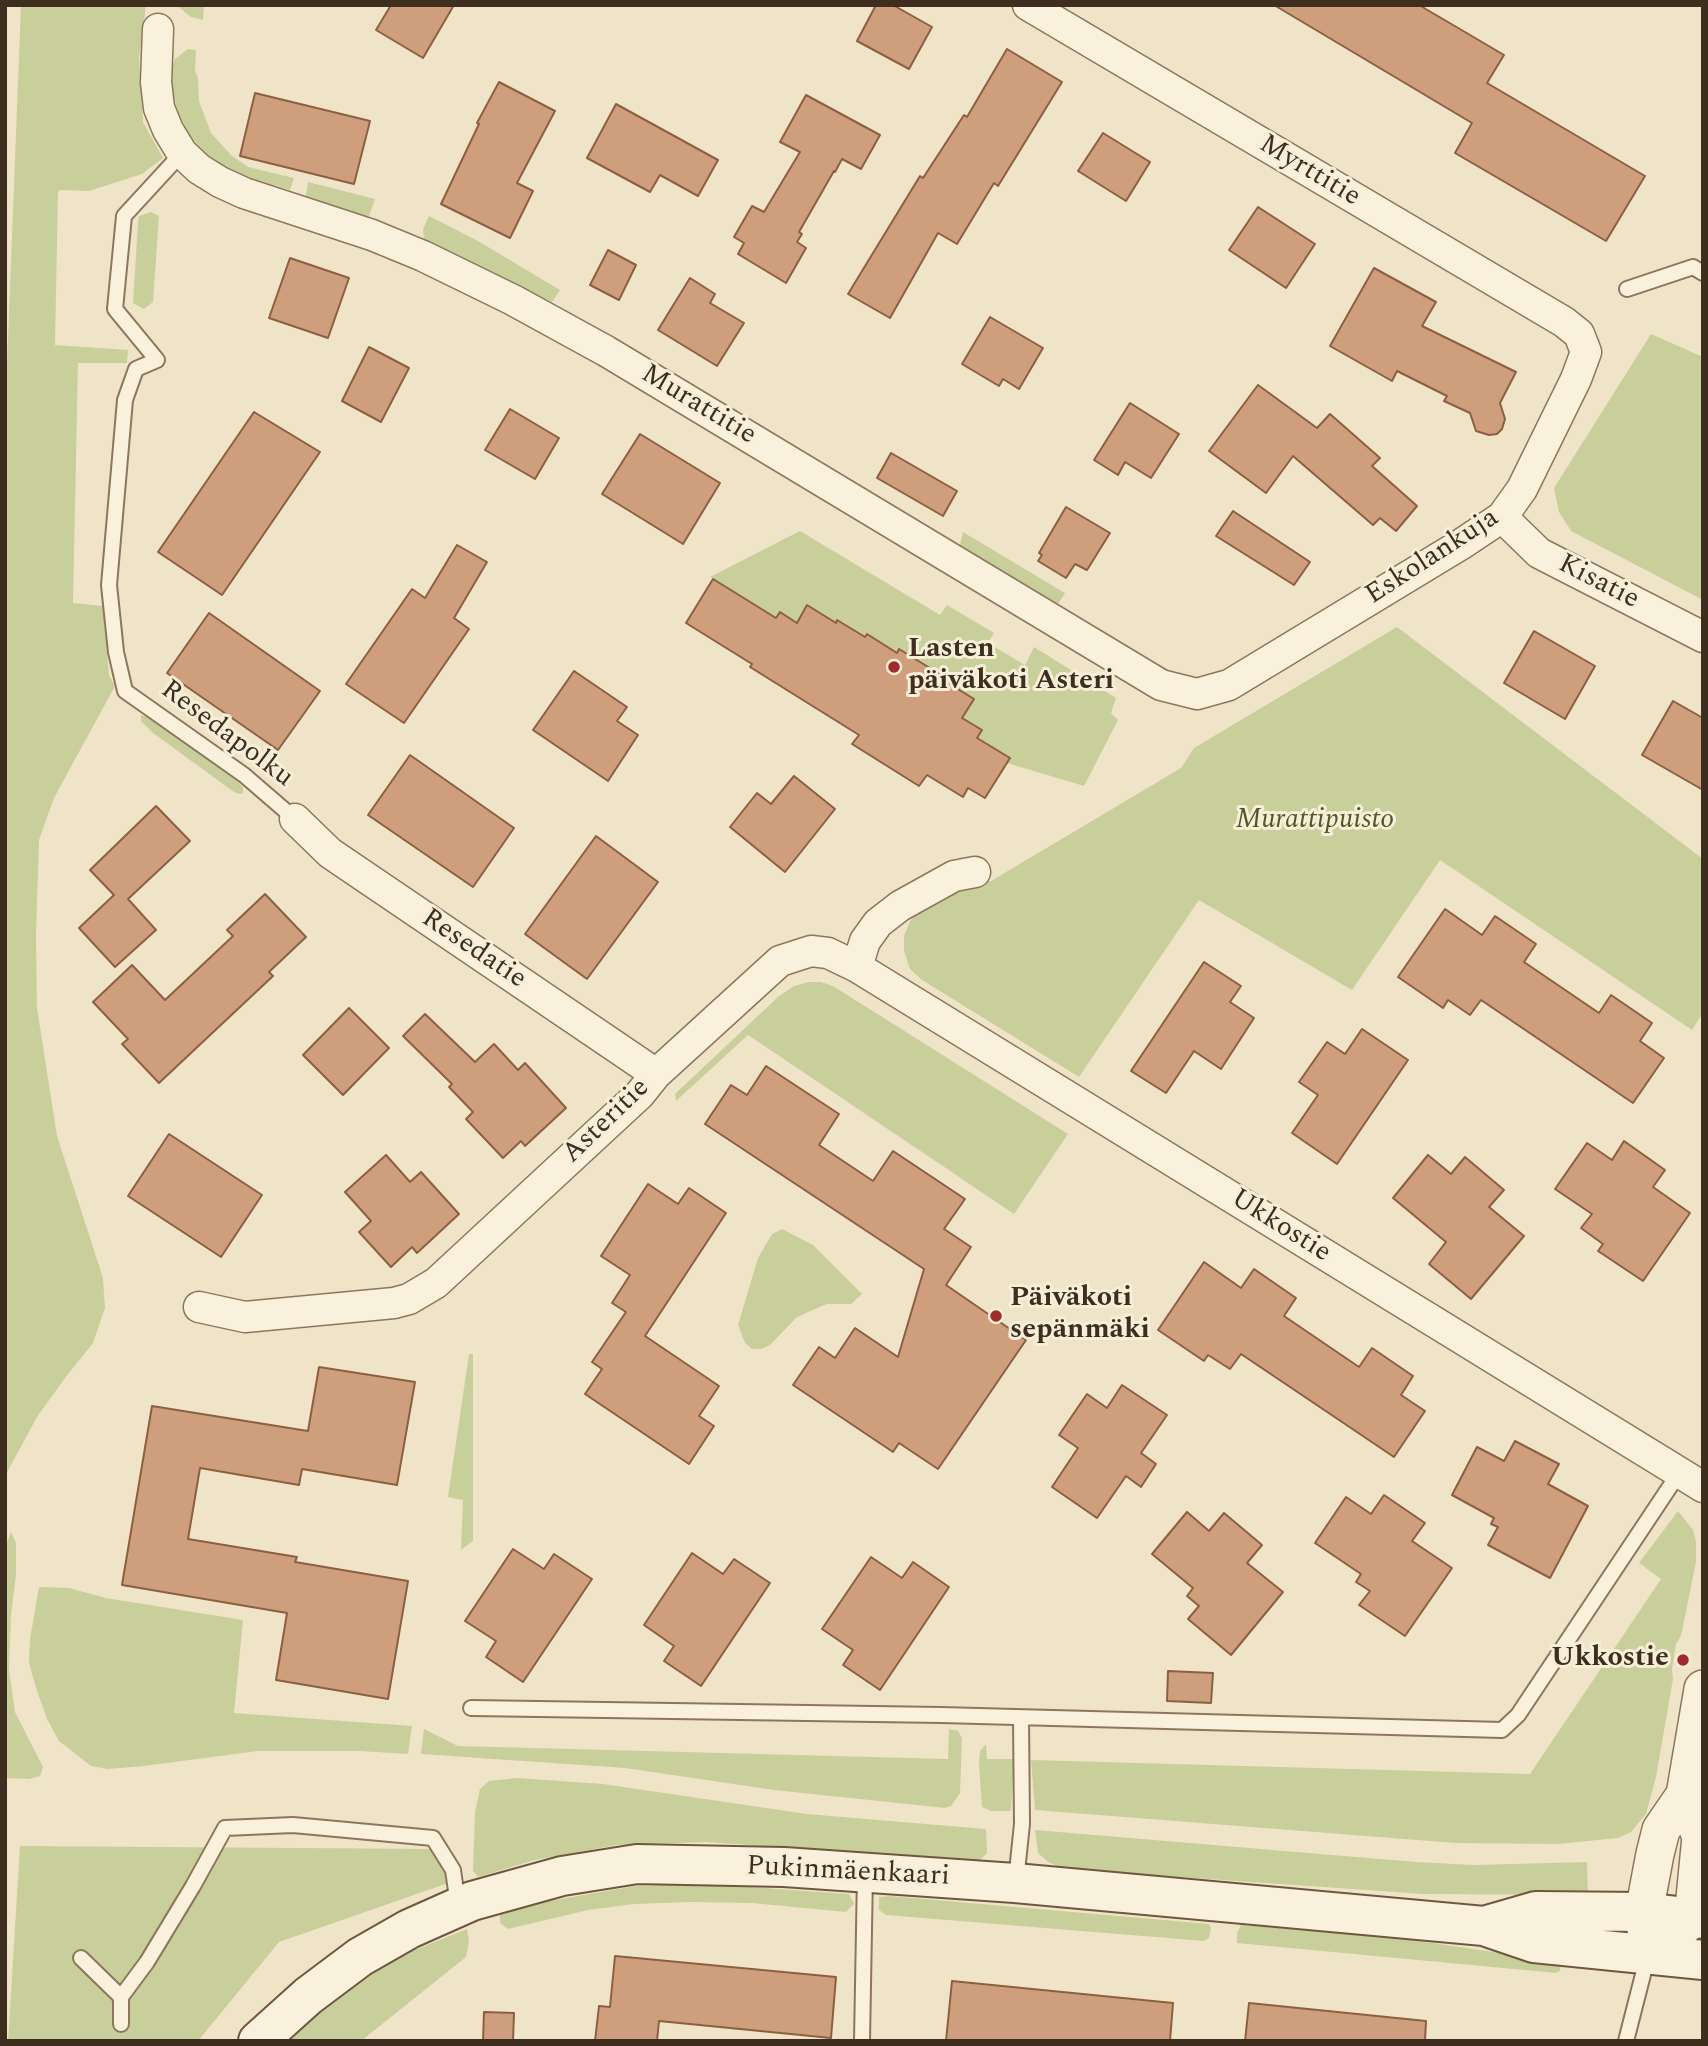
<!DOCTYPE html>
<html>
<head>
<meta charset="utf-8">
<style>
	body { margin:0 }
	#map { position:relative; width:1708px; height:2046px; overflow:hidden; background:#f0e4c8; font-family:Spectral,serif }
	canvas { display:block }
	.frame { position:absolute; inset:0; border:7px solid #3d2e20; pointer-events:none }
</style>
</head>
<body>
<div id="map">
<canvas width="1708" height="2046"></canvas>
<div class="frame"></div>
</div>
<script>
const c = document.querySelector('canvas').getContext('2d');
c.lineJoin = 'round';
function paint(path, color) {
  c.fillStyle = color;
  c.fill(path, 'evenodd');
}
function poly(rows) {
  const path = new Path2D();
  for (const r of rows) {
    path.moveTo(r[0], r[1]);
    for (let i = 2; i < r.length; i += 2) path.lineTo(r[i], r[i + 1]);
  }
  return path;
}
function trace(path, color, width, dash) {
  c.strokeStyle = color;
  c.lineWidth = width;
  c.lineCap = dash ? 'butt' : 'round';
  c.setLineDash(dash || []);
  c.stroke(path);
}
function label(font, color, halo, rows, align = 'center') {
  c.font = font + ' Spectral,serif';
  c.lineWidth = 6;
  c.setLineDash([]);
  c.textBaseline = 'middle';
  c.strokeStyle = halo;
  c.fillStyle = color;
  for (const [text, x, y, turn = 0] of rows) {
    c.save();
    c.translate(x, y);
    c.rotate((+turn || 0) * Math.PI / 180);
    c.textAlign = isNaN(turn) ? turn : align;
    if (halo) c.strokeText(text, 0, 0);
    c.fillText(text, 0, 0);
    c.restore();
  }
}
paint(poly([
	[21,5,146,5,139,58,143,122,163,158,142,174,89,191,60,190,58,192,55,345,128,350,127,363,78,363,73,603,103,606,109,675,115,686,54,798,39,840,36,935,37,1008,57,1136,103,1278,105,1308,93,1343,65,1378,37,1417,5,1476,5,415],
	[176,5,204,5,203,20,191,17],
	[188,49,196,50,195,71,198,78,199,101,211,133,231,155,248,167,294,178,290,190,242,175,221,165,204,152,189,135,178,112,171,87,172,67,175,59],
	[308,182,375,199,368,219,306,196],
	[151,212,159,216,153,302,144,309,133,303,138,223,139,216],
	[429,216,478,241,560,290,552,302,424,241,423,229],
	[1651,334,1703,357,1703,600,1571,531,1559,512,1554,488],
	[800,531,940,615,947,605,994,633,988,643,1025,665,1034,647,1116,698,1111,713,1118,720,1084,786,1007,763,1010,758,977,738,982,730,962,718,974,699,945,681,946,678,899,650,897,653,867,634,855,652,839,642,848,627,838,620,836,623,807,605,797,623,780,612,776,618,710,577],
	[963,532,1065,593,1058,604,960,545],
	[1397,627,1703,859,1703,1013,1692,1030,1440,860,1352,990,1199,900,1079,1077,922,980,910,969,904,951,904,936,910,921,924,906,967,881,991,881,1181,768,1194,748],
	[141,715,147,717,235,778,243,788,243,793,239,794,234,792,153,733,141,721],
	[809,982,821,982,833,986,1068,1134,1014,1214,748,1035,676,1101,675,1094,779,996,794,986],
	[782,1229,813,1245,862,1294,851,1304,827,1304,808,1312,796,1318,770,1345,761,1349,752,1349,745,1343,738,1325,758,1258,772,1234],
	[469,1354,473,1354,473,1541,461,1550,463,1500,448,1497],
	[1678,1511,1693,1530,1696,1541,1696,1562,1681,1636,1676,1644,1672,1669,1673,1679,1656,1777,1646,1814,1631,1832,1618,1838,1558,1844,1455,1843,1035,1810,1031,1760,1530,1774,1661,1579,1639,1563],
	[11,1532,16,1543,16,1575,11,1615,9,1669,15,1712,43,1767,40,1776,29,1779,5,1778,5,1548],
	[39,1587,69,1588,106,1598,243,1620,234,1713,412,1726,408,1754,360,1751,258,1751,144,1766,108,1769,91,1766,59,1741,47,1719,37,1691,29,1663,30,1639],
	[424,1729,458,1746,948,1759,949,1729,958,1731,962,1738,960,1793,951,1806,945,1808,774,1790,625,1768,421,1754],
	[986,1744,987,1759,1014,1759,1011,1811,991,1811,982,1807,979,1763,980,1751],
	[517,1778,603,1784,807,1814,986,1829,987,1853,979,1861,706,1842,617,1845,535,1860,478,1877,473,1871,475,1812,480,1789,489,1781],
	[1035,1830,1416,1862,1473,1865,1587,1862,1588,1895,1423,1894,1065,1869,1048,1862,1038,1853],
	[20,1846,438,1849,457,1880,279,1942,198,2041,8,2041],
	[692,1883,849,1894,854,1904,846,1912,752,1903,691,1902,634,1904,588,1910,508,1929,500,1923,500,1915,544,1902,635,1886],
	[890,1896,1209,1924,1211,1928,1209,1938,1204,1941,886,1915,879,1910,879,1897],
	[1241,1925,1392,1937,1561,1962,1560,1971,1556,1973,1237,1943,1237,1933],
	[467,1929,469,1941,466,1957,361,2041,287,2041,324,2008,366,1978,405,1954]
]), '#c9cf9b');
const building = poly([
	[391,5,454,5,423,58,376,30,391,5],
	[876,5,893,5,932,27,909,69,857,41,876,5],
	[1274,5,1419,5,1504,55,1487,83,1645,176,1606,241,1455,153,1472,123,1274,5],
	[1007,49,1062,82,998,186,994,183,957,244,938,233,890,318,848,294,920,176,923,178,964,115,967,117,1007,49],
	[499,82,555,111,517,183,533,191,510,238,441,204,479,124,477,123,499,82],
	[255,93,370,121,354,184,240,156,255,93],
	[806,95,880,135,861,169,842,159,835,172,834,171,799,232,802,234,797,242,806,248,786,283,738,254,744,243,734,237,752,206,764,212,800,152,780,142,806,95],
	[616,104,718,160,698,196,660,175,650,192,587,158,616,104],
	[1103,133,1150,162,1126,201,1078,171,1103,133],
	[1258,207,1315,244,1286,288,1229,250,1258,207],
	[608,250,636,265,619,300,590,285,608,250],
	[290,258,349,278,328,338,269,318,290,258],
	[1374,268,1436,302,1422,326,1516,372,1500,403,1505,419,1502,429,1497,434,1489,435,1476,431,1470,413,1444,401,1447,396,1397,371,1392,381,1330,346,1374,268],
	[690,278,715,294,710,303,744,323,717,366,658,330,690,278],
	[990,317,1043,348,1019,389,1003,379,999,386,962,364,990,317],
	[369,347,409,368,381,422,342,401,369,347],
	[1258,385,1317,428,1330,414,1380,458,1372,466,1417,506,1396,531,1380,518,1373,525,1293,456,1266,493,1209,451,1258,385],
	[1130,403,1179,434,1151,478,1125,462,1118,475,1094,460,1130,403],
	[510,409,559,438,535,479,485,450,510,409],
	[254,412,320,452,222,595,158,552,254,412],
	[640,434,720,483,683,544,602,494,640,434],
	[891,453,957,491,943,516,877,478,891,453],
	[1066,507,1110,533,1087,570,1075,564,1066,578,1038,561,1042,555,1039,553,1066,507],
	[1233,511,1310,562,1294,585,1216,536,1233,511],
	[457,545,487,562,454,618,469,629,404,723,346,684,412,589,425,598,457,545],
	[713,579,776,618,780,612,797,623,807,605,836,623,837,620,865,637,867,634,897,653,899,649,946,678,945,681,974,699,962,718,982,730,977,738,1010,758,985,798,968,788,963,797,927,775,919,786,852,744,859,735,750,667,752,664,686,623,713,579],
	[209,613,320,691,278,750,167,673,209,613],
	[1534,631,1595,666,1565,719,1504,683,1534,631],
	[574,671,627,707,617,721,638,735,608,781,533,730,574,671],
	[1673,701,1703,718,1703,790,1642,755,1673,701],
	[410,755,514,828,473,887,368,815,410,755],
	[794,776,835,809,785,872,730,827,757,793,771,804,794,776],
	[156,806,190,841,128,899,156,930,115,967,79,928,114,895,90,870,156,806],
	[596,836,658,882,587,979,525,934,596,836],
	[265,894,306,937,269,972,273,976,159,1083,122,1044,128,1039,93,1002,132,965,165,1000,233,936,227,930,265,894],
	[1445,909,1482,935,1495,916,1536,944,1524,962,1599,1013,1611,995,1652,1023,1640,1041,1664,1058,1633,1103,1481,1000,1470,1015,1448,1000,1443,1008,1398,977,1445,909],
	[1204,962,1241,986,1230,1002,1254,1018,1221,1069,1194,1051,1166,1093,1131,1071,1204,962],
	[349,1008,389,1048,343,1095,303,1055,349,1008],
	[425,1014,475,1062,494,1044,518,1070,525,1063,566,1108,525,1146,521,1141,503,1158,466,1119,473,1112,449,1087,452,1084,403,1036,425,1014],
	[1362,1029,1408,1060,1337,1164,1292,1133,1318,1095,1299,1082,1327,1042,1345,1054,1362,1029],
	[766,1066,839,1114,819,1145,873,1181,893,1151,965,1199,944,1229,971,1247,946,1285,1026,1340,938,1469,899,1443,893,1452,793,1385,819,1347,835,1358,855,1328,898,1357,924,1269,705,1124,731,1085,747,1095,766,1066],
	[169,1134,262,1195,221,1257,128,1196,169,1134],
	[1624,1141,1665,1170,1653,1187,1690,1213,1643,1281,1598,1251,1603,1244,1581,1228,1592,1214,1555,1189,1587,1143,1612,1160,1624,1141],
	[386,1155,410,1182,421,1172,459,1214,417,1253,412,1247,391,1267,359,1232,371,1221,345,1192,386,1155],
	[1428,1155,1451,1174,1465,1157,1504,1190,1489,1207,1524,1236,1471,1299,1429,1264,1446,1242,1393,1198,1428,1155],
	[648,1184,678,1204,689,1188,726,1213,645,1336,719,1386,699,1416,714,1426,689,1464,585,1394,602,1369,592,1362,626,1312,612,1303,630,1275,601,1256,648,1184],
	[1204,1262,1241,1288,1254,1269,1296,1298,1284,1316,1359,1367,1372,1348,1413,1376,1401,1395,1425,1411,1394,1457,1241,1354,1230,1369,1208,1355,1204,1361,1158,1330,1204,1262],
	[319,1367,415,1382,397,1485,302,1469,299,1485,200,1468,188,1539,297,1557,295,1562,408,1581,388,1699,276,1680,287,1613,122,1585,152,1406,308,1431,319,1367],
	[1122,1385,1167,1415,1141,1453,1156,1464,1141,1487,1126,1476,1097,1518,1052,1487,1078,1448,1059,1435,1087,1394,1107,1408,1122,1385],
	[1515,1441,1559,1464,1548,1484,1588,1506,1550,1578,1488,1545,1498,1527,1491,1524,1494,1518,1452,1495,1477,1447,1504,1461,1515,1441],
	[1384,1495,1425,1523,1412,1541,1452,1568,1405,1636,1359,1605,1370,1591,1356,1582,1361,1574,1315,1543,1346,1497,1371,1514,1384,1495],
	[1187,1512,1209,1531,1224,1513,1262,1545,1247,1563,1283,1592,1231,1655,1188,1619,1199,1606,1187,1596,1193,1588,1152,1554,1187,1512],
	[513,1549,544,1569,554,1554,592,1579,523,1682,486,1657,496,1641,465,1621,513,1549],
	[692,1553,723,1574,734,1559,770,1583,701,1686,664,1661,674,1646,644,1625,692,1553],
	[871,1557,902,1578,913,1562,949,1587,880,1690,843,1665,853,1650,822,1629,871,1557],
	[1168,1671,1213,1673,1211,1703,1167,1701,1168,1671],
	[615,1956,836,1977,831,2038,659,2021,657,2041,595,2041,599,2006,610,2007,615,1956],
	[952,1981,1173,2003,1170,2041,946,2041,952,1981],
	[1249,2003,1426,2021,1425,2041,1245,2041,1249,2003],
	[484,2012,514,2013,513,2041,483,2041,484,2012]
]);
paint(building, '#cf9f7d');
trace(building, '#8d5f41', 2);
const service = poly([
	[182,153,124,216,115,309,157,360,136,369,125,400,109,585,116,652,125,691,244,775,295,819],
	[1627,289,1693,267,1703,273],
	[471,1708,941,1715,1502,1730,1518,1715,1679,1473],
	[1016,1881,1022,1824,1021,1718],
	[81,1958,121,1997],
	[121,2024,121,1997,147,1962,193,1886,225,1828,293,1825,433,1838,453,1870,458,1905],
	[862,2041,865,1874],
	[1626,2041,1648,1955]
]);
const minor = poly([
	[158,29,156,82,159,108,168,130,182,153,199,169,220,182,244,193,372,235,423,256,513,300,606,351,1161,685,1197,694,1229,685,1460,545,1502,517,1522,489,1576,379,1586,352,1579,334,1564,322,1028,5],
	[1502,517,1539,553,1703,637],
	[295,819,330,853,656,1074],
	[857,967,1703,1487],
	[199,1307,245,1317,394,1303,409,1299,436,1283,640,1094,656,1074,780,961,811,951,828,953,857,967,865,941,878,923,900,906,954,876,975,872]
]);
const tertiary = poly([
	[1669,1938,1693,1918,1701,1837,1685,1795],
	[1649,1954,1644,1912,1655,1854,1661,1830,1685,1795,1703,1689]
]);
const secondary = poly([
	[1484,1926,1536,1911,1644,1912,1703,1919],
	[258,2041,308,1996,360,1957,409,1929,472,1901,562,1876,637,1864,784,1867,1015,1883,1484,1926,1534,1943,1703,1960]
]);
trace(service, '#8d765c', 18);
trace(minor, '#8d765c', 33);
trace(tertiary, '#8d765c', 40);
trace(secondary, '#6f573f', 42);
trace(service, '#faf1dc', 14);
trace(minor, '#faf1dc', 30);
trace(tertiary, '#faf1dc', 37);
trace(secondary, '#faf1dc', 38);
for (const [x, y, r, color] of [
	[894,667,7,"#9e2a2b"],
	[996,1316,7,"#9e2a2b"],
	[1683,1660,7,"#9e2a2b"]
]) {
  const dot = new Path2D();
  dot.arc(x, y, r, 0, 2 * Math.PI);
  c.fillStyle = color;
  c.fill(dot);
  trace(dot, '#f7eed8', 2.5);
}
label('28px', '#3d2e20', '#f7eed8', [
	["Myrttitie",1309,172,31],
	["Murattitie",698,406,31],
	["Eskolankuja",1433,558,-33],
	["Kisatie",1598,583,27],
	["Resedapolku",226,735,37],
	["Resedatie",473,950,34],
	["Asteritie",607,1122,-44],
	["Ukkostie",1280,1227,32],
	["Pukinmäenkaari",848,1873,3]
]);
label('bold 28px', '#3d2e20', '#f7eed8', [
	["Lasten",908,651],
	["päiväkoti Asteri",908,683],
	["Päiväkoti",1010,1300],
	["sepänmäki",1010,1332],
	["Ukkostie",1669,1660,"right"]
], 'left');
label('italic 28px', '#4d5a26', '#f7eed8', [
	["Murattipuisto",1315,822]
]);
</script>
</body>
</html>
